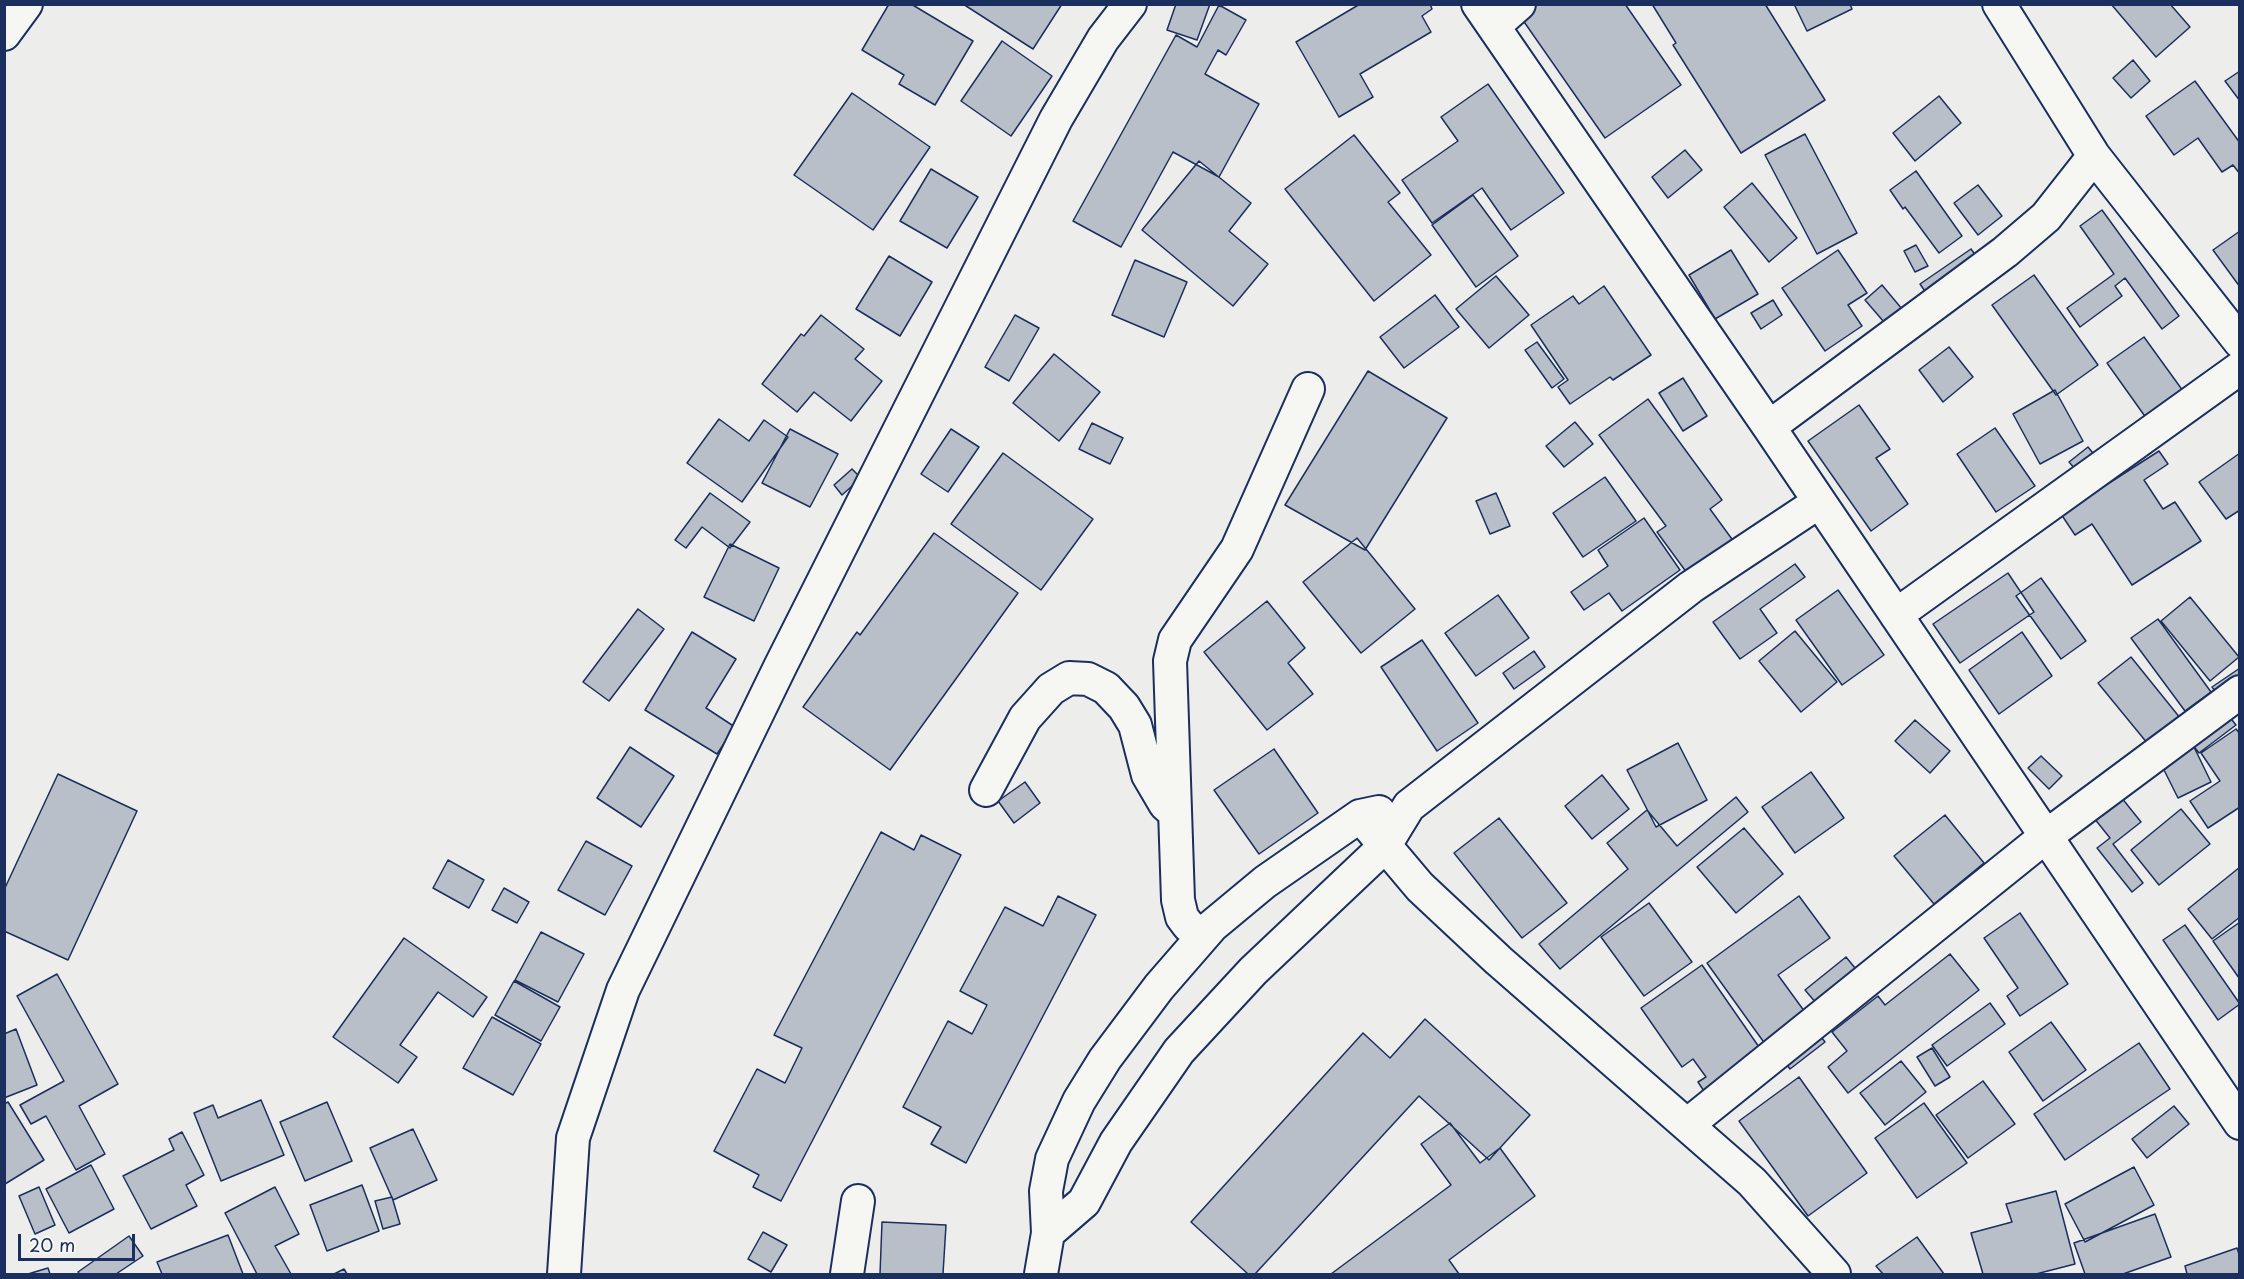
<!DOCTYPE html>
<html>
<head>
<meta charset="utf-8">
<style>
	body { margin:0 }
	#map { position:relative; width:2244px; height:1279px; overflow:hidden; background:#edeeec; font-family:"Playpen Sans",sans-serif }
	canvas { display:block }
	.frame { position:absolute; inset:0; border:6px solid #1b2f5e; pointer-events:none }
	.scale { position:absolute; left:18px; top:1234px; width:117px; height:27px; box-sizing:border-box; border:3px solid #1b2f5e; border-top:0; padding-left:8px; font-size:18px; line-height:21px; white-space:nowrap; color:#1b2f5e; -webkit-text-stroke:4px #f6f6f2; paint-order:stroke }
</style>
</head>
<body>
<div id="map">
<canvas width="2244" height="1279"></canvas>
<div class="frame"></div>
<div class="scale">20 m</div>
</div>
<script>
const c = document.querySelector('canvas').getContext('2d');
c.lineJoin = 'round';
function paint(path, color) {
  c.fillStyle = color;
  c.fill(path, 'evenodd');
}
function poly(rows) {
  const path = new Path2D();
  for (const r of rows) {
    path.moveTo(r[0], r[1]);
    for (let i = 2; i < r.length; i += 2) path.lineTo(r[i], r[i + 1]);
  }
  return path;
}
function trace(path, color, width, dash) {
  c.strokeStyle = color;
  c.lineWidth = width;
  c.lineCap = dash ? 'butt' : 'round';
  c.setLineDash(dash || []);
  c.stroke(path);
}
const building = poly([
	[889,4,911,4,973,41,935,105,899,84,904,75,862,50,889,4],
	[963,4,1062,4,1033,49,963,4],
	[1176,4,1210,4,1197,40,1167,30,1176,4],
	[1360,4,1430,4,1432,9,1422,16,1431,32,1360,74,1373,97,1339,117,1296,42,1360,4],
	[1537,4,1625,4,1681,85,1605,138,1520,16,1537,4],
	[1652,4,1765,4,1825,100,1741,153,1673,45,1676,43,1652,4],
	[1794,4,1850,4,1852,9,1807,31,1794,4],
	[2111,4,2170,4,2190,27,2156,57,2111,4],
	[1219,5,1246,20,1226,55,1218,50,1205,74,1259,104,1219,177,1173,152,1121,247,1073,221,1176,35,1197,47,1219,5],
	[1002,41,1052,76,1011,136,961,101,1002,41],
	[2133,60,2150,81,2131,98,2113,78,2133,60],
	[2240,71,2240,101,2225,81,2240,71],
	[2195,81,2240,143,2240,174,2233,165,2222,172,2198,138,2174,155,2146,116,2195,81],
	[1488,84,1564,193,1511,230,1482,188,1432,223,1402,180,1458,141,1441,117,1488,84],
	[852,93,930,147,873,230,794,175,852,93],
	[1939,96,1961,123,1915,161,1893,133,1939,96],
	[1805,134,1857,233,1817,254,1765,155,1805,134],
	[1354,135,1400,193,1388,202,1431,255,1374,301,1285,189,1354,135],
	[1685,150,1702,170,1668,198,1652,177,1685,150],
	[1199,161,1251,203,1229,231,1268,264,1233,306,1142,230,1199,161],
	[931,169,978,197,947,248,900,221,931,169],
	[1916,171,1962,236,1939,253,1905,207,1903,209,1890,190,1916,171],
	[1752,183,1797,238,1769,262,1724,207,1752,183],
	[1978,185,2002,216,1978,235,1954,203,1978,185],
	[1473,195,1518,256,1476,287,1432,225,1473,195],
	[2102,210,2179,316,2162,329,2125,278,2115,286,2122,296,2080,327,2067,308,2114,274,2080,226,2102,210],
	[2240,231,2240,287,2213,250,2240,231],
	[1916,245,1928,266,1915,272,1904,251,1916,245],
	[1971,249,1985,268,1933,303,1920,284,1971,249],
	[1731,250,1758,294,1715,319,1689,275,1731,250],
	[1838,250,1867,293,1848,305,1862,326,1825,351,1782,288,1838,250],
	[889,256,932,282,900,336,856,309,889,256],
	[1135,260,1187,282,1164,337,1112,315,1135,260],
	[2034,275,2098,365,2056,395,1992,305,2034,275],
	[1496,276,1529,315,1489,348,1456,309,1496,276],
	[1882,285,1907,315,1890,329,1865,300,1882,285],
	[1604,286,1651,355,1613,380,1610,377,1570,404,1558,387,1568,380,1531,325,1573,296,1579,304,1604,286],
	[1435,295,1459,327,1404,368,1380,337,1435,295],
	[1773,300,1782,315,1761,329,1751,313,1773,300],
	[821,315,864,349,855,359,882,381,851,421,814,392,797,412,762,384,801,334,804,336,821,315],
	[1015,315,1039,328,1009,381,985,367,1015,315],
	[2144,337,2191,402,2154,429,2107,363,2144,337],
	[1537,342,1564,379,1552,388,1525,350,1537,342],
	[1949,347,1973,377,1943,402,1919,370,1949,347],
	[1054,354,1100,392,1059,441,1013,403,1054,354],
	[1368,371,1447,418,1365,550,1285,505,1368,371],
	[1683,378,1707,416,1683,431,1659,393,1683,378],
	[2055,390,2083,441,2040,464,2013,414,2055,390],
	[1648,399,1722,500,1710,509,1745,557,1687,573,1657,532,1666,526,1599,435,1648,399],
	[1859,405,1890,449,1876,458,1908,504,1871,531,1808,441,1859,405],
	[719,419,749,441,764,420,788,437,742,502,687,463,719,419],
	[1575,422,1593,444,1564,467,1546,446,1575,422],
	[1092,423,1123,438,1110,464,1079,449,1092,423],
	[1995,428,2035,486,1996,512,1957,454,1995,428],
	[790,429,838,454,810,507,762,483,790,429],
	[951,429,979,447,948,492,921,474,951,429],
	[2088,447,2101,463,2083,478,2069,462,2088,447],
	[2159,451,2168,464,2144,480,2163,509,2175,502,2201,541,2132,585,2092,524,2075,535,2061,514,2159,451],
	[1003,453,1093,519,1041,590,951,524,1003,453],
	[2240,453,2240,510,2226,519,2199,482,2240,453],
	[852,469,861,478,842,495,834,485,852,469],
	[1605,477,1636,521,1583,557,1553,513,1605,477],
	[710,493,750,522,730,548,702,527,686,548,675,540,710,493],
	[1496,493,1510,526,1490,534,1476,501,1496,493],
	[1644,518,1680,570,1622,611,1609,593,1584,610,1571,592,1608,566,1598,550,1644,518],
	[934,533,1018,593,890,770,803,707,857,632,860,635,934,533],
	[1357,538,1415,609,1361,653,1303,582,1357,538],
	[730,544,779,568,754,621,704,597,730,544],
	[1795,564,1805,577,1760,609,1777,633,1740,659,1713,622,1795,564],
	[2008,573,2034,612,1960,663,1933,624,2008,573],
	[2041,578,2086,641,2061,659,2016,596,2041,578],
	[1838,590,1884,655,1842,685,1796,620,1838,590],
	[1498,595,1529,638,1476,676,1445,633,1498,595],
	[2190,597,2239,657,2210,681,2161,621,2190,597],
	[1267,601,1305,648,1288,663,1313,694,1267,730,1204,652,1267,601],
	[638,609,664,629,609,701,583,682,638,609],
	[2158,619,2211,692,2185,711,2131,638,2158,619],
	[1795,631,1837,682,1801,712,1759,661,1795,631],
	[692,632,736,659,706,708,735,727,717,754,645,710,692,632],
	[2022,632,2052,676,1999,714,1969,670,2022,632],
	[1422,640,1478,723,1437,751,1381,667,1422,640],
	[1534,651,1545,667,1514,689,1503,673,1534,651],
	[2131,657,2189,729,2157,755,2098,683,2131,657],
	[2240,668,2240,701,2228,709,2212,687,2240,668],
	[2224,710,2236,725,2199,753,2188,739,2224,710],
	[1915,720,1950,751,1930,773,1895,741,1915,720],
	[2236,729,2240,734,2240,807,2208,828,2190,801,2220,781,2201,753,2236,729],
	[1678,743,1707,800,1656,827,1627,770,1678,743],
	[2193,745,2211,782,2178,798,2160,762,2193,745],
	[630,747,674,776,641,827,597,798,630,747],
	[1274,749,1318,813,1259,854,1214,790,1274,749],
	[2041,756,2062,776,2049,789,2028,768,2041,756],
	[1811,772,1844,818,1795,853,1762,807,1811,772],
	[58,774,137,811,68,960,4,931,4,890,58,774],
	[1602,775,1629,809,1592,839,1565,806,1602,775],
	[1025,782,1040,803,1014,823,998,801,1025,782],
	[1736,797,1748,812,1560,969,1539,944,1628,869,1607,843,1647,810,1677,846,1736,797],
	[2121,797,2141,822,2113,844,2143,883,2132,892,2097,848,2110,838,2094,818,2121,797],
	[2181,809,2210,844,2159,885,2131,850,2181,809],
	[1945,815,1984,863,1934,904,1894,856,1945,815],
	[1499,818,1567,903,1522,938,1454,853,1499,818],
	[1744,828,1783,874,1736,913,1697,867,1744,828],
	[881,832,914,850,921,835,961,855,781,1201,753,1187,759,1175,714,1151,757,1069,785,1083,802,1048,774,1035,881,832],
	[586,841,632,866,605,915,558,890,586,841],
	[448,860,484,880,469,908,433,888,448,860],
	[2240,867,2240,917,2212,939,2188,909,2240,867],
	[504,888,529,902,517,923,492,910,504,888],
	[1058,896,1096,915,966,1163,931,1144,941,1127,903,1107,948,1021,972,1034,987,1005,960,991,1005,907,1043,926,1058,896],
	[1799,896,1830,938,1778,975,1810,1019,1768,1048,1707,963,1799,896],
	[1649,903,1692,962,1644,996,1601,937,1649,903],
	[2020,913,2068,984,2020,1016,2007,996,2018,988,1984,938,2020,913],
	[2240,922,2240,977,2239,978,2213,941,2240,922],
	[2185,925,2240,1004,2218,1020,2163,940,2185,925],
	[541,932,584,954,558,1002,515,980,541,932],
	[404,938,487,997,473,1017,438,992,400,1045,417,1057,398,1083,333,1037,404,938],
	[1950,954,1979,990,1848,1093,1828,1067,1847,1051,1832,1032,1878,996,1885,1005,1950,954],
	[1846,957,1869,985,1829,1018,1805,990,1846,957],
	[1702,965,1775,1070,1717,1111,1698,1082,1706,1077,1693,1059,1682,1067,1641,1008,1702,965],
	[57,974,118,1084,79,1106,105,1154,76,1170,46,1116,31,1124,20,1105,64,1081,17,996,57,974],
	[514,981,560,1007,541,1041,495,1015,514,981],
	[1990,1003,2005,1024,1947,1066,1932,1045,1990,1003],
	[492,1017,541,1044,513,1095,463,1068,492,1017],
	[1425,1019,1530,1115,1489,1160,1419,1096,1255,1274,1248,1274,1191,1222,1363,1033,1390,1058,1425,1019],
	[2051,1022,2086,1070,2043,1101,2009,1052,2051,1022],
	[1813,1026,1825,1042,1790,1069,1778,1053,1813,1026],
	[16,1029,37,1085,4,1098,4,1034,16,1029],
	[2139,1043,2170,1089,2065,1160,2034,1114,2139,1043],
	[1932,1048,1950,1077,1935,1086,1917,1057,1932,1048],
	[1901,1061,1926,1092,1885,1125,1860,1093,1901,1061],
	[1799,1077,1867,1173,1808,1216,1739,1121,1799,1077],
	[1983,1081,2015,1124,1968,1158,1936,1115,1983,1081],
	[261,1100,284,1155,221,1181,194,1113,213,1105,218,1118,261,1100],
	[8,1102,44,1160,5,1184,4,1104,8,1102],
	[327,1102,352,1161,305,1181,280,1122,327,1102],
	[1924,1103,1967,1163,1917,1198,1875,1138,1924,1103],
	[2174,1106,2189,1124,2147,1158,2132,1139,2174,1106],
	[1450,1123,1480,1163,1500,1148,1535,1196,1449,1260,1459,1274,1331,1274,1451,1185,1421,1144,1450,1123],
	[413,1129,437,1180,393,1200,370,1148,413,1129],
	[182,1132,204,1175,186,1185,197,1206,151,1229,123,1176,174,1150,169,1139,182,1132],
	[91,1165,114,1209,69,1233,46,1189,91,1165],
	[2134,1167,2154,1205,2085,1242,2065,1204,2134,1167],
	[362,1185,379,1231,327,1251,310,1205,362,1185],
	[39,1187,55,1225,35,1234,19,1196,39,1187],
	[275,1187,299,1234,275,1246,291,1274,257,1274,225,1213,275,1187],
	[2056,1191,2075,1264,2036,1274,1983,1274,1971,1233,2012,1222,2006,1204,2056,1191],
	[392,1197,400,1224,383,1229,375,1201,392,1197],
	[2155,1214,2171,1257,2123,1274,2085,1274,2074,1243,2155,1214],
	[882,1222,946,1225,943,1274,880,1274,882,1222],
	[763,1232,787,1245,771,1272,748,1259,763,1232],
	[228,1235,243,1274,162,1274,157,1262,228,1235],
	[129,1236,143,1256,116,1274,80,1274,78,1272,129,1236],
	[1917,1237,1944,1274,1883,1274,1876,1266,1917,1237],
	[2237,1248,2240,1257,2240,1274,2187,1274,2185,1266,2237,1248],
	[48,1268,50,1274,28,1274,48,1268],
	[344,1269,347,1274,334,1274,344,1269]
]);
paint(building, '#b9bfc8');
trace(building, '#1b2f5e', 1.5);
const minor = poly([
	[1478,4,1769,427,2240,1123],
	[1999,4,2094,156,2240,342],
	[1494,26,1519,4],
	[4,34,26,4],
	[1769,427,2005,252,2046,217,2094,156],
	[1896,615,2240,368],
	[986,790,1025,718,1051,689,1069,678,1088,679,1106,688,1124,707,1135,725,1148,775,1165,804,1175,813],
	[1360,816,1420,887,1498,960,1752,1182,1834,1274],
	[1202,937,1188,925,1182,917,1178,900,1170,661,1175,640,1237,549,1308,389],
	[1687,1125,2045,837,2240,692],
	[1048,1233,1084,1202,1116,1142,1179,1051,1253,971,1384,847,1409,806,1691,587,1819,502],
	[564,1274,573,1138,623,990,780,667,1056,119,1103,39,1130,4],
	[847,1274,858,1201],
	[1041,1274,1048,1233,1046,1191,1052,1159,1079,1101,1105,1059,1159,987,1212,926,1265,882,1360,816,1379,812]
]);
trace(minor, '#1b2f5e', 36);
trace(minor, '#f6f6f2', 32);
</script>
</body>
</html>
